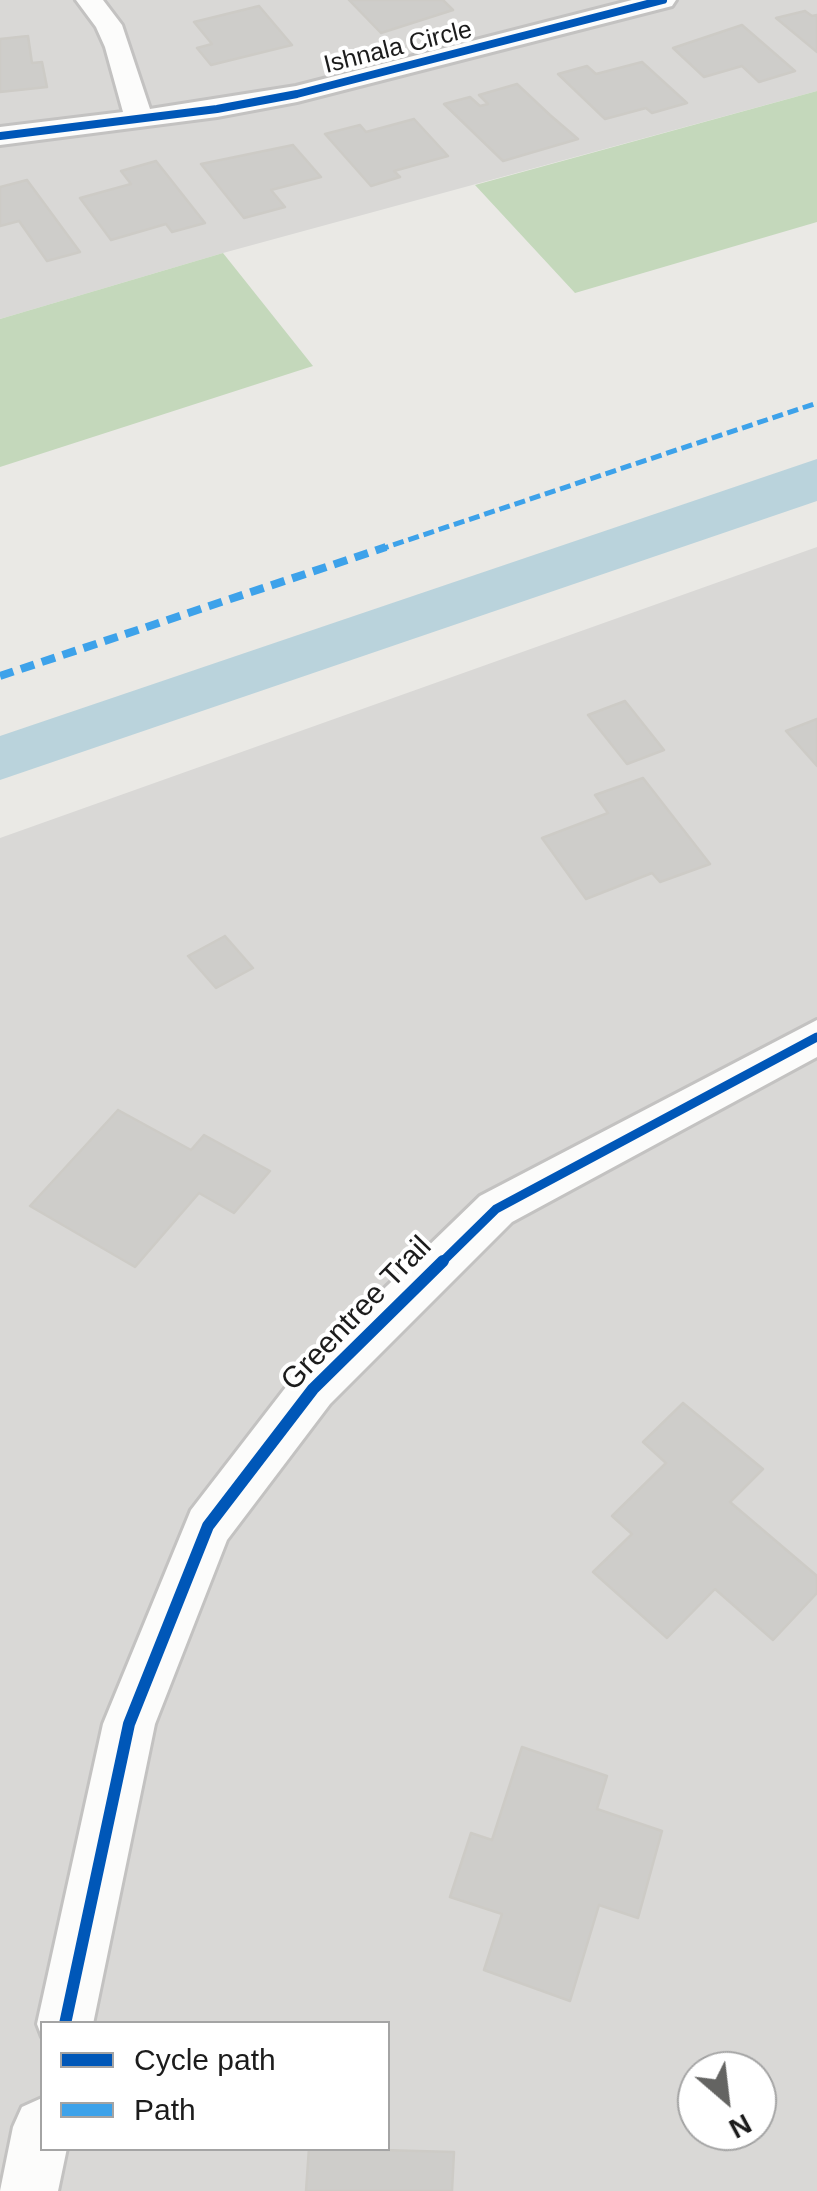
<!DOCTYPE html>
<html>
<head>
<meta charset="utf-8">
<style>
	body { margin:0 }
	#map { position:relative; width:817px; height:2191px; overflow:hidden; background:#eae9e5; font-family:Arial,sans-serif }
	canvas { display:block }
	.legend { position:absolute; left:40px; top:2021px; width:350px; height:130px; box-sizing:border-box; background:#fff; border:2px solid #a4a4a4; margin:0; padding:12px 18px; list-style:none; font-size:30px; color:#1c1c1c }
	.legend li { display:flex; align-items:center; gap:20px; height:50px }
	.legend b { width:50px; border:2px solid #a4a4a4 }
	.north { position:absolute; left:677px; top:2051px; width:100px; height:100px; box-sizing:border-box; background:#fff; border:2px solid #a4a4a4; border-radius:50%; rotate:152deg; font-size:28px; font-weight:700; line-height:40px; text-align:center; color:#1c1c1c }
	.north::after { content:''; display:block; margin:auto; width:35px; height:45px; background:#646462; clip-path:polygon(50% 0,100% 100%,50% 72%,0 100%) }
</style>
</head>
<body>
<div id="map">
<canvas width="817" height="2191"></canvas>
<ul class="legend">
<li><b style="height:12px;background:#0057b8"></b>Cycle path</li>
<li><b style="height:12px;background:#3da2ea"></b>Path</li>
</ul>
<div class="north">N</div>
</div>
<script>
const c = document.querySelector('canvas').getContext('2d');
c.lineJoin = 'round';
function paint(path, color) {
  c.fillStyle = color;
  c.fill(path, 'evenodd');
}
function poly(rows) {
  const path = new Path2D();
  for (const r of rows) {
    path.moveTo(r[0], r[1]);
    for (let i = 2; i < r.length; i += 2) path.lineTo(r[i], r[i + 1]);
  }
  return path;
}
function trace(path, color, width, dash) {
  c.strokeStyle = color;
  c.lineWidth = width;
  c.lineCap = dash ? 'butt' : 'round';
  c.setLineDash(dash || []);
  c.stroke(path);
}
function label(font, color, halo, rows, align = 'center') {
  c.font = font + ' Arial,sans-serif';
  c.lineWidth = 8;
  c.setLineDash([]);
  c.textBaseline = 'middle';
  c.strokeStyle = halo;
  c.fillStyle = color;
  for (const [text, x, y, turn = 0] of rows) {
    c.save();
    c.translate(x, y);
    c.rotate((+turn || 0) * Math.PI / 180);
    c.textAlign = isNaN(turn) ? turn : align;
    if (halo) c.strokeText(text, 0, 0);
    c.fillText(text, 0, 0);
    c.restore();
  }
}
paint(poly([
	[0,0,817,0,817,91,223,253,0,319],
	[817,547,817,2191,0,2191,0,838],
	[42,2024,388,2024,388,2148,42,2148],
	[697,2071,757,2071,757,2131,697,2131]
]), '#d9d8d6');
paint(poly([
	[817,91,817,222,575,293,475,185],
	[223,253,313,366,0,467,0,319]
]), '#c4d8bb');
paint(poly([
	[817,459,817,501,0,780,0,736]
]), '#bad3dc');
const building = poly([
	[349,0,443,0,453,10,381,33,349,0],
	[259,6,292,45,211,65,197,48,212,44,194,22,259,6],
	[805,11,812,16,817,15,817,52,776,18,805,11],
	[742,25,795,71,759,82,742,66,704,77,673,48,742,25],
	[28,36,32,63,42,62,47,87,0,92,0,39,28,36],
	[642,62,687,103,652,113,646,108,605,119,558,74,587,66,596,74,642,62],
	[517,84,550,115,578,139,503,161,444,104,470,97,480,106,488,104,479,95,517,84],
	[414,119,448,156,394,171,400,177,371,186,325,134,360,125,366,132,414,119],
	[293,145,321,177,271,190,285,207,244,218,201,164,293,145],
	[156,161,205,223,172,232,166,224,111,240,80,198,131,184,121,171,156,161],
	[27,180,80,252,47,261,19,221,0,226,0,187,27,180],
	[625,701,664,750,627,764,588,715,625,701],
	[817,719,817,766,786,731,817,719],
	[643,778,710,864,660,882,652,873,586,899,542,838,608,813,595,795,643,778],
	[225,936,253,968,216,988,188,956,225,936],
	[118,1110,191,1150,204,1135,270,1171,234,1213,199,1193,135,1267,30,1206,118,1110],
	[683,1403,763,1469,730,1502,817,1576,817,1593,773,1640,715,1589,667,1638,593,1572,632,1534,612,1516,666,1463,643,1442,683,1403],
	[522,1747,607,1776,597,1809,662,1831,638,1918,599,1905,570,2001,484,1970,502,1914,450,1897,471,1833,492,1840,522,1747],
	[309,2148,454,2152,452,2191,306,2191,309,2148]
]);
paint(building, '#cecdca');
trace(building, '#cdcbc6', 2.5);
const street = poly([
	[76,0,103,0,122,25,150,109,296,86,632,0,676,0,672,6,297,102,217,117,0,145,0,127,123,112,105,47,96,27,76,0],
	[817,1020,817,1057,512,1222,330,1404,227,1540,155,1724,93,2024,42,2024,42,2037,37,2024,103,1724,191,1510,296,1374,480,1196,817,1020],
	[42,2098,42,2148,67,2148,58,2191,0,2191,13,2127,22,2107,42,2098]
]);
trace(street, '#c3c2c1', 6);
paint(street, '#fcfcfb');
trace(poly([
	[378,550,817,403]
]), '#3da2ea', 5, [11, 5]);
trace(poly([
	[0,676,386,547]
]), '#3da2ea', 8, [14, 8]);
trace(poly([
	[0,136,217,109,297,94,663,0]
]), '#0057b8', 8);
trace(poly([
	[441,1263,496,1209,817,1037]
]), '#0057b8', 9);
trace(poly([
	[65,2024,129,1724,208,1526,313,1389,443,1261]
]), '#0057b8', 12);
label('25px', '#1c1c1c', '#fff', [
	["Ishnala Circle",398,48,-14]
]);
label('30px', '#1c1c1c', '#fff', [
	["Greentree Trail",357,1314,-46]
]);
</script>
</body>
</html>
